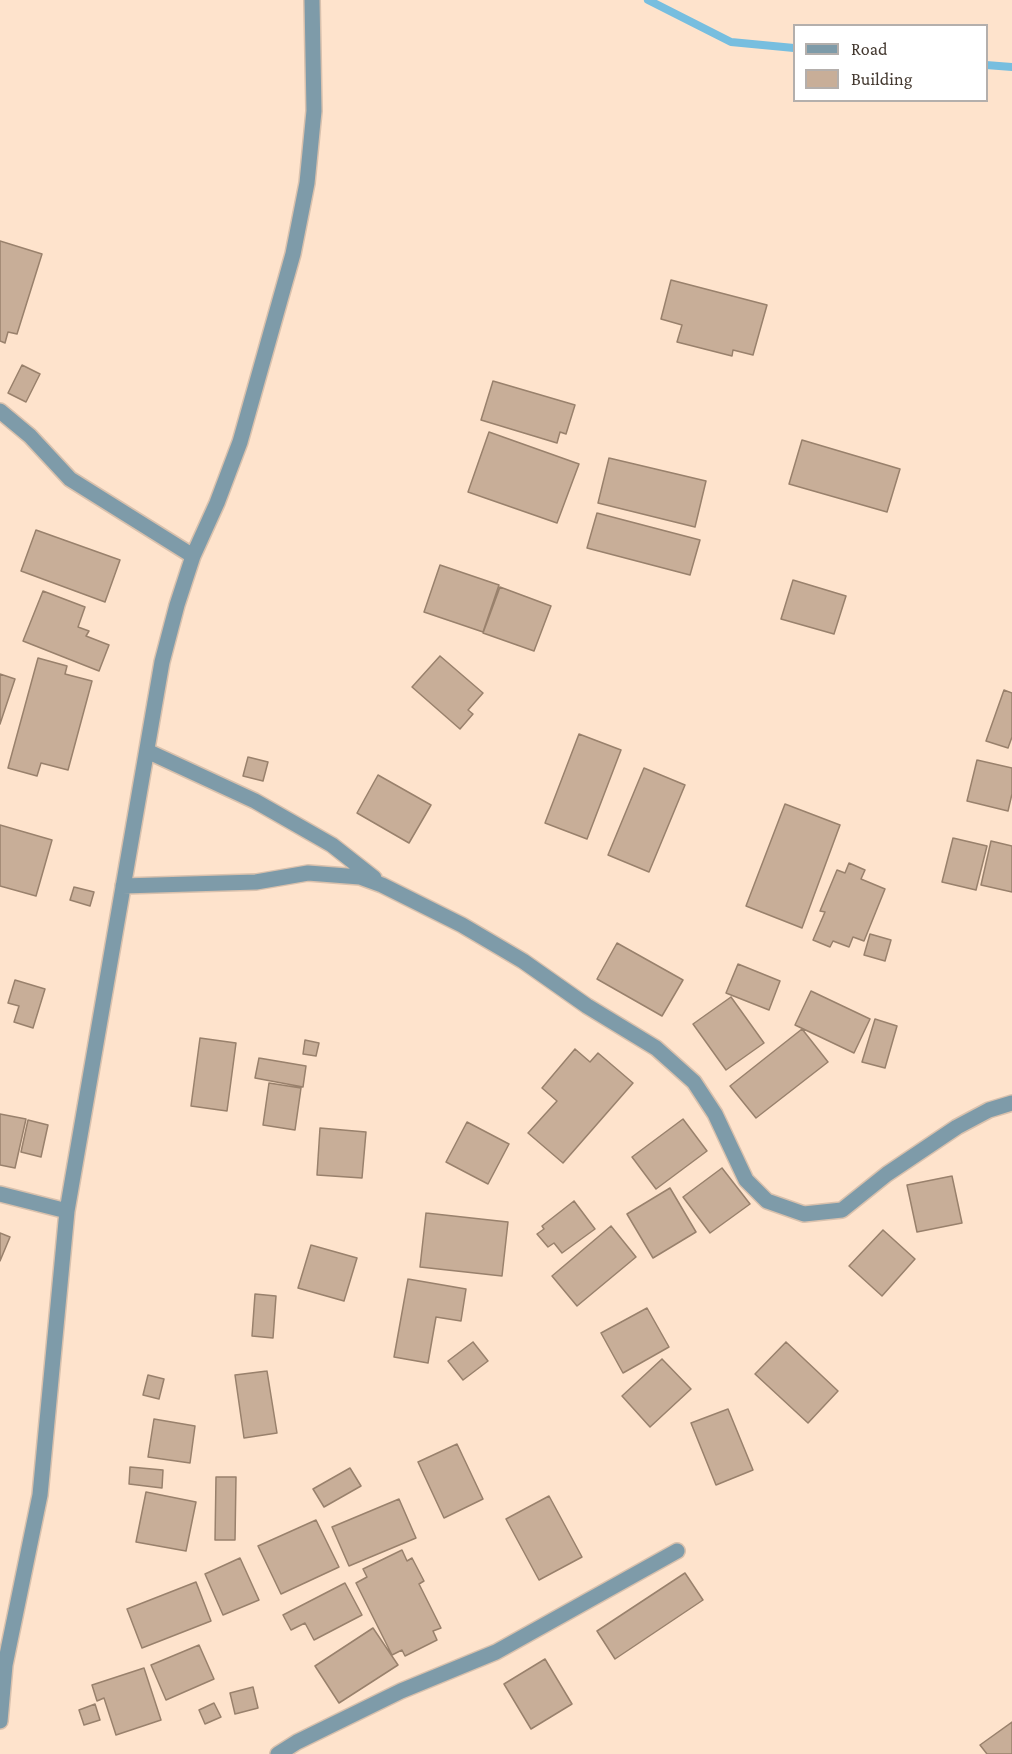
<!DOCTYPE html>
<html>
<head>
<meta charset="utf-8">
<style>
	body { margin:0 }
	#map { position:relative; width:1012px; height:1754px; overflow:hidden; background:#fee3cc; font-family:"Crimson Pro",serif }
	canvas { display:block }
	.legend { position:absolute; left:793px; top:24px; width:195px; height:78px; box-sizing:border-box; background:#fff; border:2px solid #b4afac; margin:0; padding:8px 10px; list-style:none; font-size:18px; color:#43382f }
	.legend li { display:flex; align-items:center; gap:12px; height:30px }
	.legend b { width:30px; border:2px solid #b4afac }
</style>
</head>
<body>
<div id="map">
<canvas width="1012" height="1754"></canvas>
<ul class="legend">
<li><b style="height:8px;background:#7e9ba9"></b>Road</li>
<li><b style="height:16px;background:#c8ae98"></b>Building</li>
</ul>
</div>
<script>
const c = document.querySelector('canvas').getContext('2d');
c.lineJoin = 'round';
function poly(rows) {
  const path = new Path2D();
  for (const r of rows) {
    path.moveTo(r[0], r[1]);
    for (let i = 2; i < r.length; i += 2) path.lineTo(r[i], r[i + 1]);
  }
  return path;
}
function trace(path, color, width, dash) {
  c.strokeStyle = color;
  c.lineWidth = width;
  c.lineCap = dash ? 'butt' : 'round';
  c.setLineDash(dash || []);
  c.stroke(path);
}
function paint(path, color) {
  c.fillStyle = color;
  c.fill(path, 'evenodd');
}
trace(poly([
	[648,0,731,42,794,48],
	[986,65,1012,67]
]), '#77bedf', 8);
const building = poly([
	[0,241,42,254,17,334,8,332,5,343,0,341,0,241],
	[671,280,767,305,753,355,733,350,732,356,677,342,682,325,661,319,671,280],
	[22,365,40,374,26,402,8,393,22,365],
	[493,381,575,405,566,434,560,432,557,443,481,420,493,381],
	[489,432,579,464,557,523,468,492,489,432],
	[802,440,900,469,887,512,789,484,802,440],
	[609,458,706,481,695,527,598,503,609,458],
	[597,513,700,540,690,575,587,548,597,513],
	[36,530,120,560,105,602,21,571,36,530],
	[440,565,499,585,483,632,424,612,440,565],
	[793,580,846,596,834,634,781,619,793,580],
	[500,587,551,606,534,651,483,633,500,587],
	[43,591,85,607,78,627,89,631,86,636,109,645,99,671,23,641,43,591],
	[440,656,483,693,468,710,473,714,460,729,412,687,440,656],
	[38,658,67,666,65,674,92,681,68,770,41,763,37,776,8,768,38,658],
	[0,674,15,679,0,724,0,674],
	[1004,690,1012,693,1012,737,1008,748,986,741,1004,690],
	[579,734,621,750,587,839,545,823,579,734],
	[248,757,268,762,263,781,243,776,248,757],
	[977,760,1012,768,1012,794,1008,811,967,801,977,760],
	[644,768,685,785,649,872,608,855,644,768],
	[378,775,431,805,409,843,357,813,378,775],
	[785,804,840,825,802,928,746,906,785,804],
	[0,825,52,840,36,896,0,886,0,825],
	[953,838,987,846,976,890,942,882,953,838],
	[991,841,1012,846,1012,892,981,885,991,841],
	[849,863,865,870,861,879,885,889,864,941,853,937,849,947,833,941,830,947,813,940,825,912,820,911,837,870,845,873,849,863],
	[74,887,94,892,90,906,70,900,74,887],
	[870,934,891,940,885,961,864,955,870,934],
	[617,943,683,980,662,1016,597,979,617,943],
	[738,964,780,981,769,1010,726,993,738,964],
	[15,980,45,989,33,1028,14,1022,19,1006,8,1003,15,980],
	[811,991,870,1019,854,1053,795,1025,811,991],
	[731,997,764,1043,726,1070,693,1024,731,997],
	[875,1019,897,1026,885,1068,862,1062,875,1019],
	[802,1029,828,1062,756,1118,730,1086,802,1029],
	[200,1038,236,1043,227,1111,191,1106,200,1038],
	[305,1040,319,1043,316,1056,303,1054,305,1040],
	[575,1049,590,1062,598,1053,633,1083,563,1163,528,1133,557,1101,542,1088,575,1049],
	[259,1058,306,1066,303,1087,255,1078,259,1058],
	[269,1083,301,1088,295,1130,263,1125,269,1083],
	[0,1114,26,1119,15,1168,0,1165,0,1114],
	[683,1119,707,1151,656,1189,632,1157,683,1119],
	[28,1120,48,1125,41,1157,21,1152,28,1120],
	[467,1122,509,1144,488,1184,446,1162,467,1122],
	[320,1128,366,1132,362,1178,317,1175,320,1128],
	[722,1168,750,1204,710,1233,683,1197,722,1168],
	[952,1176,962,1223,917,1232,907,1185,952,1176],
	[670,1188,696,1232,653,1258,627,1214,670,1188],
	[574,1201,595,1229,562,1253,554,1243,548,1247,537,1234,544,1229,542,1226,574,1201],
	[426,1213,508,1222,502,1276,420,1267,426,1213],
	[611,1226,636,1257,577,1306,552,1276,611,1226],
	[883,1230,915,1259,882,1296,849,1266,883,1230],
	[0,1233,10,1237,0,1261,0,1233],
	[311,1245,357,1258,344,1301,298,1288,311,1245],
	[408,1279,466,1289,461,1321,436,1317,428,1363,394,1357,408,1279],
	[255,1294,276,1296,273,1338,252,1336,255,1294],
	[647,1308,669,1347,623,1373,601,1333,647,1308],
	[473,1342,488,1361,463,1380,448,1361,473,1342],
	[786,1342,838,1391,808,1423,755,1374,786,1342],
	[662,1359,691,1389,650,1427,622,1396,662,1359],
	[267,1371,277,1433,244,1438,235,1375,267,1371],
	[148,1375,164,1379,159,1399,143,1395,148,1375],
	[728,1409,753,1470,716,1485,691,1423,728,1409],
	[154,1419,195,1426,190,1463,148,1457,154,1419],
	[457,1444,483,1499,444,1518,418,1462,457,1444],
	[130,1467,163,1470,162,1488,129,1484,130,1467],
	[350,1468,361,1486,324,1507,313,1489,350,1468],
	[216,1477,236,1477,235,1540,215,1540,216,1477],
	[146,1492,196,1502,186,1551,136,1542,146,1492],
	[549,1496,582,1557,539,1580,506,1519,549,1496],
	[399,1499,416,1538,349,1566,332,1527,399,1499],
	[316,1520,339,1567,281,1594,258,1546,316,1520],
	[402,1550,407,1561,412,1558,424,1581,419,1584,441,1628,433,1631,437,1640,405,1656,402,1650,392,1655,356,1583,367,1577,363,1569,402,1550],
	[240,1558,259,1600,223,1615,205,1574,240,1558],
	[685,1573,703,1600,615,1659,597,1631,685,1573],
	[196,1582,211,1621,142,1648,127,1609,196,1582],
	[345,1583,362,1615,314,1640,305,1623,291,1630,283,1615,345,1583],
	[373,1628,398,1665,339,1703,315,1666,373,1628],
	[199,1645,214,1679,166,1700,151,1665,199,1645],
	[545,1659,572,1704,531,1729,504,1684,545,1659],
	[144,1668,161,1720,116,1735,104,1698,97,1701,92,1685,144,1668],
	[253,1687,258,1708,235,1714,230,1693,253,1687],
	[214,1703,221,1717,205,1724,199,1710,214,1703],
	[95,1704,100,1720,84,1725,79,1710,95,1704],
	[1012,1722,1012,1754,987,1754,980,1745,1012,1722]
]);
paint(building, '#c8ae98');
trace(building, '#99816c', 1.5);
const minor = poly([
	[0,411,30,436,70,479,193,556],
	[147,751,255,801,332,845,374,878],
	[123,886,256,882,308,873,360,877,382,885,462,925,523,961,587,1006,656,1048,694,1082,715,1114,746,1180,767,1201,804,1214,842,1210,887,1174,957,1127,989,1110,1012,1103],
	[0,1194,67,1211],
	[0,1721,5,1665,40,1495,67,1211,162,662,177,605,193,556,217,503,240,442,293,254,307,183,314,111,312,0],
	[278,1754,297,1742,401,1691,496,1652,677,1551]
]);
trace(minor, '#d9c1ad', 18);
trace(minor, '#7e9ba9', 15);
</script>
</body>
</html>
